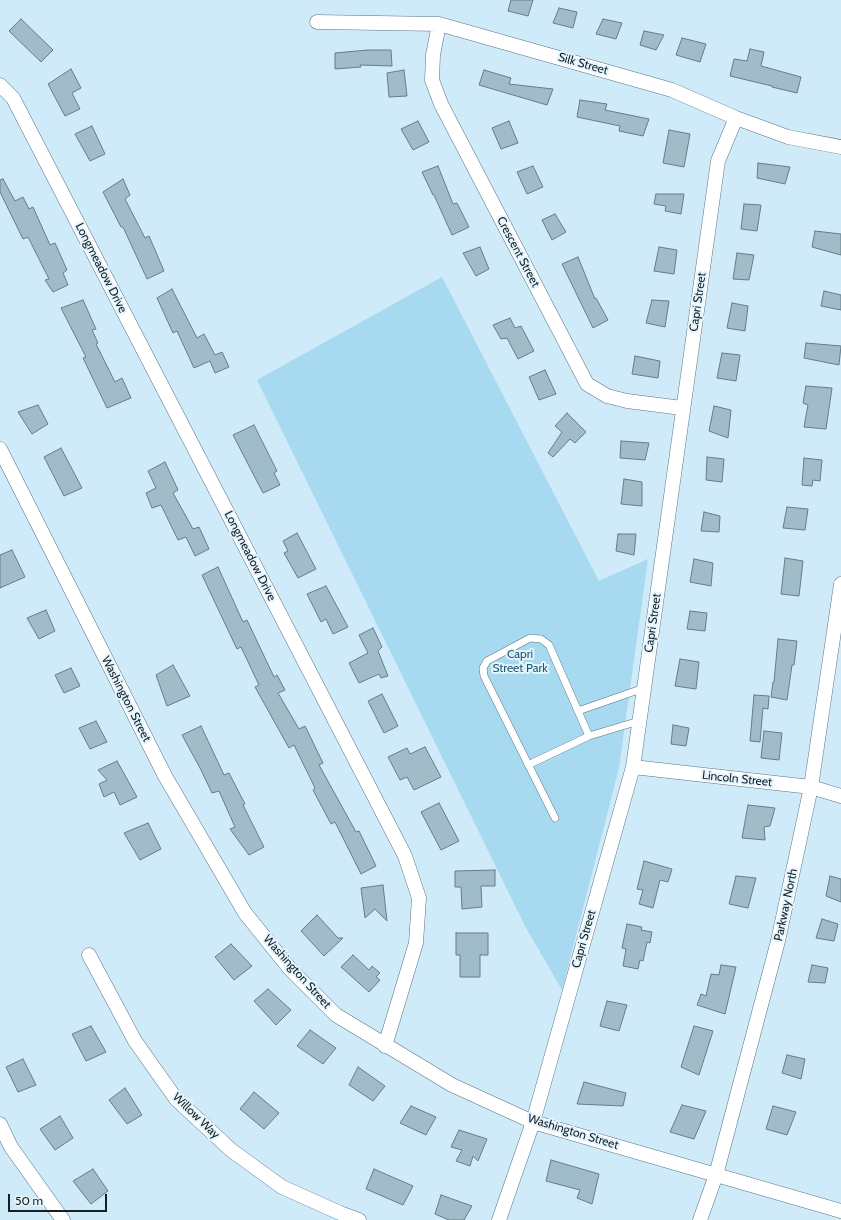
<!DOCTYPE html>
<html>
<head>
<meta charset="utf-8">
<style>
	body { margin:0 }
	#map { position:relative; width:841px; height:1220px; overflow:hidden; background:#cfeaf8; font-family:Cabin,sans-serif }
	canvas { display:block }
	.scale { position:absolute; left:8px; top:1194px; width:99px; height:18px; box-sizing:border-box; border:2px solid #151f24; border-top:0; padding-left:5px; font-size:12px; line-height:14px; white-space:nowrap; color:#151f24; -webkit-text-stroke:3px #e5f5fd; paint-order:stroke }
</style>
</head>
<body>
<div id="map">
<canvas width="841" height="1220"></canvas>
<div class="scale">50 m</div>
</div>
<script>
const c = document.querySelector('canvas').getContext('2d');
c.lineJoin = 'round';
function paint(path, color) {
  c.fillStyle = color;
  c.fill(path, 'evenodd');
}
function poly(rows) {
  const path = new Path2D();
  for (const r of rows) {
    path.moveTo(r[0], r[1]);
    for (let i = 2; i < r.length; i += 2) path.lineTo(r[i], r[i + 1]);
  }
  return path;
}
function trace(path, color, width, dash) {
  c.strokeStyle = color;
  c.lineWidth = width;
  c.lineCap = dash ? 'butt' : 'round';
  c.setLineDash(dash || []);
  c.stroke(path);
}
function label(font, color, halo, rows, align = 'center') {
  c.font = font + ' Cabin,sans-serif';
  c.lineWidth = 4;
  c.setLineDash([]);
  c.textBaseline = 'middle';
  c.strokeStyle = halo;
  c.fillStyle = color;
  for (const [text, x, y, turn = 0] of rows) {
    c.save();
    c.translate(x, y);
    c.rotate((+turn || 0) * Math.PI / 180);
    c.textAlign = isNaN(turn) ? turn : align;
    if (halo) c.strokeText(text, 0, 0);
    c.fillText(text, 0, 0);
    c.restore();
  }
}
paint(poly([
	[442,277,599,581,648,559,619,768,562,990,525,926,257,380]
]), '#a7d9f1');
const building = poly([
	[511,0,533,0,528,16,508,11,511,0],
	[559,8,577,12,573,28,553,23,559,8],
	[21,19,53,50,41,62,9,31,21,19],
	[603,19,622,23,616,39,596,34,603,19],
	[644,31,664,35,656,50,640,45,644,31],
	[682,38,706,44,700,62,676,55,682,38],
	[750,49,764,52,761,66,801,77,797,93,772,87,772,86,730,76,734,59,747,61,750,49],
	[368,50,391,50,392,66,360,65,361,67,335,69,335,53,368,50],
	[71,69,81,88,72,93,80,109,65,116,48,84,71,69],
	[404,70,407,96,389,97,387,73,404,70],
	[484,70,511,78,509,84,553,89,547,105,479,85,484,70],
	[580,100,607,104,605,110,649,119,643,136,619,131,620,126,577,117,580,100],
	[418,121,429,142,413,150,401,129,418,121],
	[509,121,518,143,501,149,492,128,509,121],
	[92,126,105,154,90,161,75,134,92,126],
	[669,130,690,134,684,167,663,163,669,130],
	[758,163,790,167,785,184,757,178,758,163],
	[438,166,453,204,457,203,469,227,452,235,434,195,433,195,422,172,438,166],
	[533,166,543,187,527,194,517,172,533,166],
	[3,179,15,201,23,197,29,209,33,207,50,245,55,243,67,270,63,273,68,285,53,292,45,280,49,279,28,237,23,239,0,192,0,180,3,179],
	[123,179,130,195,125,199,145,238,149,236,164,271,147,279,123,227,121,227,103,192,123,179],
	[656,194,684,194,681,214,665,211,666,206,654,204,656,194],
	[744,204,761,205,757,231,741,229,744,204],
	[555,214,566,232,552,240,542,220,555,214],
	[815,231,841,234,841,255,812,247,815,231],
	[480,247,489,269,476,276,463,253,480,247],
	[659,247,677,250,674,274,654,271,659,247],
	[737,253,754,255,749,280,733,279,737,253],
	[578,257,595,299,596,298,608,320,593,328,562,264,578,257],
	[172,289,197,338,204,334,215,355,222,352,229,367,215,373,210,361,194,368,177,331,173,333,157,298,172,289],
	[824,291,841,295,841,310,821,306,824,291],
	[83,300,96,329,92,330,98,343,96,344,115,382,122,378,131,398,107,408,83,358,86,357,61,308,83,300],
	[652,300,669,301,665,327,646,323,652,300],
	[732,303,748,306,745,331,727,328,732,303],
	[510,318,515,328,521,326,534,351,518,359,507,338,501,339,493,325,510,318],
	[806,343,841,346,839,365,804,358,806,343],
	[722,353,740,355,736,381,717,378,722,353],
	[635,356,660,361,658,378,632,374,635,356],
	[545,370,556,394,539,400,529,377,545,370],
	[806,386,832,388,826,429,804,427,808,405,803,403,806,386],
	[38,405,48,424,32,434,18,412,38,405],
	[714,406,731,410,728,438,709,431,714,406],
	[567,413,586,432,575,443,570,439,553,457,548,453,562,432,555,426,567,413],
	[254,425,277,471,274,473,280,485,263,493,233,435,254,425],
	[621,441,649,443,645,460,620,458,621,441],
	[61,448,82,488,64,496,44,457,61,448],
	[707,457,724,459,722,482,706,480,707,457],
	[804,458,822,460,820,481,813,480,812,486,802,485,804,458],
	[165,462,178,490,173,493,193,529,199,527,209,549,195,556,186,537,178,540,161,505,152,508,146,493,156,488,148,471,165,462],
	[624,479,642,482,642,506,621,504,624,479],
	[787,507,808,509,805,530,783,528,787,507],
	[704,512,720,516,719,532,701,531,704,512],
	[297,533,316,569,298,578,284,553,288,551,283,541,297,533],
	[618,534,636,534,634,555,616,551,618,534],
	[12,550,25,577,0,588,0,555,12,550],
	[785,558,803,561,799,596,781,594,785,558],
	[694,559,713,563,711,586,690,582,694,559],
	[218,567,243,622,247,620,274,677,277,675,285,690,278,693,299,729,305,726,323,763,319,765,356,832,359,831,376,866,361,874,335,822,331,824,313,790,315,788,294,745,289,748,255,687,259,685,241,647,237,649,202,575,218,567],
	[326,586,348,627,333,634,326,619,321,622,307,594,326,586],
	[46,610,55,631,39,639,27,618,46,610],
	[690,611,707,613,705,631,687,629,690,611],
	[373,628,382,647,378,651,388,676,381,678,379,674,359,683,349,663,368,653,359,635,373,628],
	[778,639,797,641,794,665,792,665,787,700,771,697,773,682,774,682,778,639],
	[680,659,699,662,696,689,675,686,680,659],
	[173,665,190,696,167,706,156,675,173,665],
	[71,668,80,686,64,693,55,675,71,668],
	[382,694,398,726,384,733,368,701,382,694],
	[754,695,769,696,768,709,763,708,760,742,750,741,754,695],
	[96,721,107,742,90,749,79,728,96,721],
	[673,725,689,728,686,746,671,744,673,725],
	[201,726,224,775,229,773,245,804,243,805,264,847,249,855,230,829,235,827,219,791,212,793,200,768,182,735,201,726],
	[764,731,782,733,779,760,761,758,764,731],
	[425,747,441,777,414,790,407,777,400,780,388,757,407,748,410,754,425,747],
	[117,761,137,797,120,805,114,792,104,797,99,784,107,780,98,770,117,761],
	[439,803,459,841,441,850,421,812,439,803],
	[748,805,775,808,770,826,764,827,765,840,742,838,748,805],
	[148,823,161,849,140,860,124,833,148,823],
	[644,861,672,869,668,882,660,880,653,908,639,904,643,890,637,889,644,861],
	[495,870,495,886,481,886,482,907,462,909,461,887,455,887,455,871,495,870],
	[736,876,756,878,748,908,729,904,736,876],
	[830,876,841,879,841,902,826,896,830,876],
	[383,885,387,921,375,909,365,918,361,888,383,885],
	[317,915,338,938,343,938,324,956,301,931,317,915],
	[822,919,838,924,834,941,816,938,822,919],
	[627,924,642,927,641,930,652,932,650,943,647,942,643,961,640,960,638,969,623,966,626,949,622,948,627,924],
	[456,933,488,933,488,955,480,955,480,977,460,977,460,955,456,955,456,933],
	[231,944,252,966,234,980,215,957,231,944],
	[353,955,369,970,372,966,380,973,376,977,380,980,369,992,341,967,353,955],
	[721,965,736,967,725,1014,697,1005,701,994,706,996,711,974,719,975,721,965],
	[812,965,828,968,825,983,808,982,812,965],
	[268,989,291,1010,276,1025,254,1001,268,989],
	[607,1001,627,1005,619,1031,600,1026,607,1001],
	[91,1026,106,1052,86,1061,72,1034,91,1026],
	[694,1026,713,1031,699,1075,681,1067,694,1026],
	[310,1030,336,1048,323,1064,297,1046,310,1030],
	[787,1055,805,1059,801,1079,782,1073,787,1055],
	[23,1059,36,1085,18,1092,6,1067,23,1059],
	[358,1067,385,1086,373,1101,349,1085,358,1067],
	[584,1082,626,1093,623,1106,577,1104,584,1082],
	[125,1088,142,1115,127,1124,109,1100,125,1088],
	[254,1092,279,1113,264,1129,240,1109,254,1092],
	[682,1105,706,1111,694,1139,670,1132,682,1105],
	[411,1106,436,1117,426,1135,400,1123,411,1106],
	[773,1106,796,1112,787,1135,766,1129,773,1106],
	[60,1116,73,1138,55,1150,40,1129,60,1116],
	[459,1130,487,1139,478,1161,473,1156,470,1166,456,1161,462,1150,451,1147,459,1130],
	[551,1160,599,1174,592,1204,577,1198,580,1190,546,1181,551,1160],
	[93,1169,108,1191,91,1204,73,1181,93,1169],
	[374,1169,413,1186,403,1205,366,1189,374,1169],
	[441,1195,472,1206,464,1220,449,1220,435,1214,441,1195]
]);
paint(building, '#a1bcc9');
trace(building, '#647d89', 1);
const service = poly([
	[578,711,644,688],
	[528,765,589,736,639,721],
	[555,818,484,676,483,668,487,661,530,638,541,639,549,645,589,736]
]);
const minor = poly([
	[317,22,439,24,672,90,736,118,788,137,841,147],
	[439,24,433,55,432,80,441,104,587,384,607,396,627,401,682,408],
	[0,85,13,98,405,856,419,898,416,943,385,1046],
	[0,449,165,776,245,913,290,969,336,1015,452,1085,533,1122,841,1211],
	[633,767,811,787,841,796],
	[89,955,135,1041,176,1099,231,1150,282,1187,340,1213,359,1220],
	[0,1124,11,1147,63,1220],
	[499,1220,533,1122,633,767,718,161,736,118],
	[700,1220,716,1175,778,941,811,787,841,584]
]);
trace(service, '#5b7480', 8);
trace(minor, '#5b7480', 15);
trace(service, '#fff', 7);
trace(minor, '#fff', 14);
label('12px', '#151f24', '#e5f5fd', [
	["Silk Street",583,64,16],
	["Crescent Street",518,252,62],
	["Longmeadow Drive",101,268,63],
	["Capri Street",698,302,-82],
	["Longmeadow Drive",250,556,63],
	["Capri Street",653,623,-82],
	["Washington Street",126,699,63],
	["Lincoln Street",737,779,6],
	["Parkway North",786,905,-78],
	["Capri Street",584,939,-74],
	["Washington Street",297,972,48],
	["Willow Way",196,1116,44],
	["Washington Street",573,1132,17]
]);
label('12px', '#1f576e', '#e5f5fd', [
	["Capri",520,654],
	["Street Park",520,668]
]);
</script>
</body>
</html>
